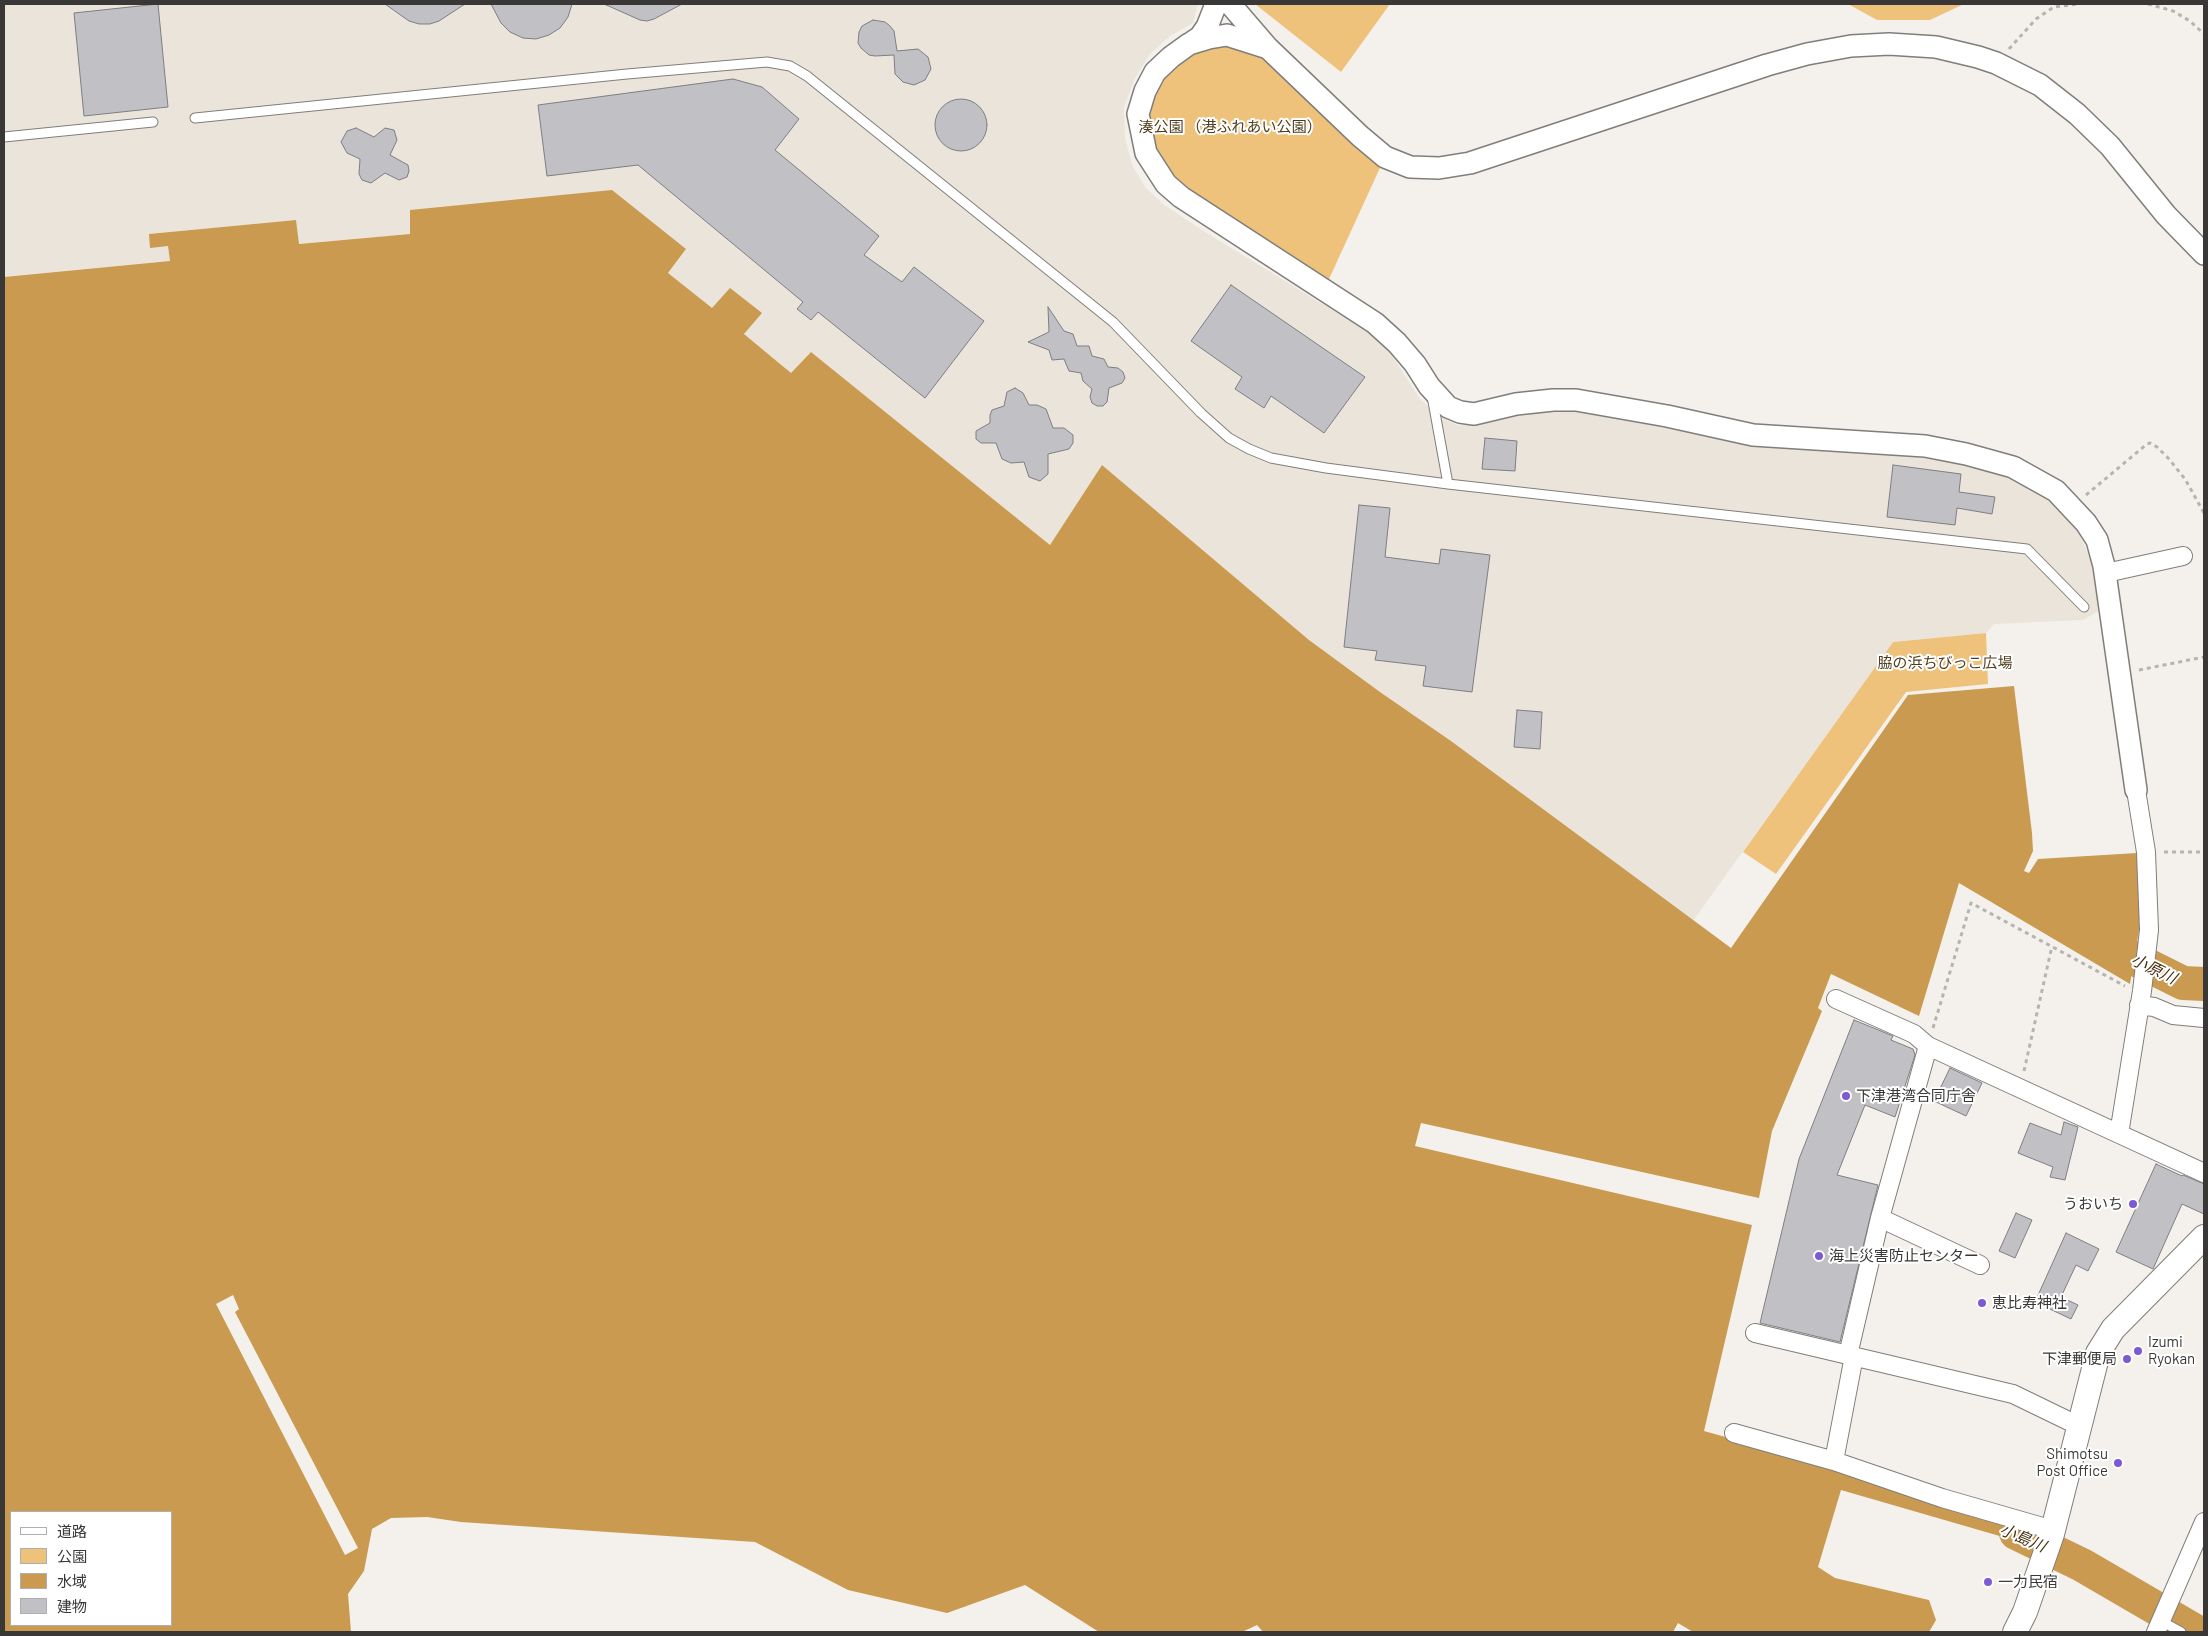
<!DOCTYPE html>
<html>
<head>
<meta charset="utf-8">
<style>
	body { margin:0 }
	#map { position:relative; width:2208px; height:1636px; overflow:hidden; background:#f4f1ed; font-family:Barlow,"Noto Sans JP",sans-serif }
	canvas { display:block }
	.frame { position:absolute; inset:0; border:5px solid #393837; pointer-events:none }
	.legend { position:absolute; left:10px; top:1511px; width:162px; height:115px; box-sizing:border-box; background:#fff; border:1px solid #b0afaf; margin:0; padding:6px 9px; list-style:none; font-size:15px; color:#393837 }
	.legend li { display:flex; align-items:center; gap:10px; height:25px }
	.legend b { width:25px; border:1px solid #b0afaf }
</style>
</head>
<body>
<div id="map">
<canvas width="2208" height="1636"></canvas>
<div class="frame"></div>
<ul class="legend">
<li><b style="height:6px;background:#fff"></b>道路</li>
<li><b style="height:14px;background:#efc27c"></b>公園</li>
<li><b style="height:14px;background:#c99a4f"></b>水域</li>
<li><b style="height:14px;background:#c1c0c4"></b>建物</li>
</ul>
</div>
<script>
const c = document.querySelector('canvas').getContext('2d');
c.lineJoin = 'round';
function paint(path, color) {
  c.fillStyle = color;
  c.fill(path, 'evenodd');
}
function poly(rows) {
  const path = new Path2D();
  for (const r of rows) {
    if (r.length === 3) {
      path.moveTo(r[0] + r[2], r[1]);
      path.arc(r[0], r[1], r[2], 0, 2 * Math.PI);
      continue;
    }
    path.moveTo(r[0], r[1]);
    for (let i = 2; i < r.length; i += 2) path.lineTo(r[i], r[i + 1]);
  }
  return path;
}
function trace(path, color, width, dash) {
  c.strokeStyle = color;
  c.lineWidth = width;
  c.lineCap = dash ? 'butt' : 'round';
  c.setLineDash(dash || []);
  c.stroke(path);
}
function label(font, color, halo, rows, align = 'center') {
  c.font = font + ' Barlow,"Noto Sans JP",sans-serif';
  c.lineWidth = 4;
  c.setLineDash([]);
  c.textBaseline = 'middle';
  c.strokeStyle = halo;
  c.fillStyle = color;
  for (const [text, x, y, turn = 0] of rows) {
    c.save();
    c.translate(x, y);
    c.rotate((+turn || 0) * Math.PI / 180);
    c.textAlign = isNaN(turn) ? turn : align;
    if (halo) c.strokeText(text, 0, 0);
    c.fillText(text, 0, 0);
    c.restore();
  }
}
paint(poly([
	[4,4,1198,4,1193,23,1170,36,1150,54,1134,80,1124,108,1125,138,1133,167,1146,188,1163,204,1202,230,1373,335,1388,349,1420,399,1440,417,1459,426,1521,413,1574,408,1701,432,1736,443,1769,448,1856,449,1956,462,2020,480,2052,499,2077,528,2092,563,2099,611,2083,620,1994,624,1986,633,1893,642,1693,921,1451,741,1380,692,1309,640,1102,465,1050,545,811,352,791,373,744,334,762,313,712,309,668,273,686,250,410,210,410,234,299,244,296,220,149,234,168,246,170,261,4,277]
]), '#ebe4da');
paint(poly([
	[1255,4,1390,4,1341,72],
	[1848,4,1964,4,1930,20,1877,20],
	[1242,39,1385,157,1324,290,1154,168,1145,91,1171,57],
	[1986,633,1988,684,1906,692,1776,874,1743,852,1893,642]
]), '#efc27c');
paint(poly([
	[612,190,686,249,668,273,712,308,730,288,762,313,744,334,791,373,811,352,1050,545,1102,465,1309,640,1380,692,1451,741,1731,948,1908,695,2014,686,2032,833,2033,851,2024,871,2029,873,2038,859,2137,853,2140,924,2130,984,1959,883,1919,1016,1831,974,1818,1008,1822,1011,1772,1131,1759,1198,1421,1123,1415,1146,1752,1225,1704,1431,1836,1468,2045,1535,2041,1548,1841,1490,1818,1567,1835,1578,1929,1600,1936,1620,1929,1632,1693,1632,1678,1623,1673,1632,1263,1632,1257,1625,1242,1632,1099,1632,1025,1585,947,1613,848,1590,755,1542,461,1522,427,1517,391,1518,372,1529,364,1571,348,1594,351,1632,4,1632,4,277,170,261,168,246,150,248,149,234,296,220,299,244,410,234,410,210],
	[11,1512,171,1512,171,1625,11,1625]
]), '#c99a4f');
paint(poly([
	[233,1295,239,1309,235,1312,358,1548,345,1555,216,1304]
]), '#f4f1ed');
trace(poly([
	[2107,945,2183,983,2204,984],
	[2016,1533,2082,1565,2197,1632]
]), '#c99a4f', 34);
const building = poly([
	[158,4,168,107,84,116,74,13,158,4],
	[385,4,465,4,439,21,430,24,419,24,409,21,385,4],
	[491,4,572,4,568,17,560,28,549,35,536,39,523,38,510,32,501,23,491,4],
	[604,4,682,4,654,19,647,21,640,20,604,4],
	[873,20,885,22,890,26,894,31,897,51,918,49,928,57,931,69,925,80,914,85,903,82,895,74,894,55,875,56,869,55,861,48,858,43,859,32,862,26,873,20],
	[733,79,762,87,799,119,775,150,879,236,864,255,902,282,914,267,984,321,925,398,818,312,811,320,797,309,803,302,638,165,547,176,538,105,733,79],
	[961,125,26],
	[356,128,374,137,385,128,394,130,397,140,390,155,408,165,409,171,407,177,399,180,385,173,371,183,362,180,359,174,360,159,347,153,341,142,347,131,356,128],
	[1231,285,1365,377,1324,433,1271,396,1264,408,1235,389,1242,377,1191,341,1231,285],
	[1048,307,1064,331,1073,334,1077,346,1089,346,1092,356,1104,359,1108,367,1118,368,1123,372,1125,378,1122,383,1109,388,1107,402,1103,406,1097,406,1092,403,1090,397,1092,389,1083,381,1081,373,1069,371,1064,359,1052,360,1049,350,1028,342,1049,332,1048,307],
	[1015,388,1023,393,1029,405,1037,405,1046,409,1053,428,1064,428,1073,435,1073,443,1069,449,1048,454,1048,474,1040,481,1029,477,1024,462,1011,463,1002,459,996,443,981,443,976,439,976,431,990,423,990,415,992,410,1004,406,1007,392,1015,388],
	[1485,438,1517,441,1515,471,1482,469,1485,438],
	[1893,465,1961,474,1959,492,1995,497,1992,514,1957,508,1955,525,1887,517,1893,465],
	[1359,505,1390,508,1385,557,1439,564,1441,549,1490,555,1472,692,1423,686,1426,666,1375,660,1377,651,1344,647,1359,505],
	[1517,710,1542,712,1540,749,1514,747,1517,710],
	[1854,1020,1893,1036,1891,1040,1913,1049,1915,1055,1895,1117,1865,1105,1837,1175,1878,1185,1840,1342,1760,1323,1799,1159,1854,1020],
	[1950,1068,1982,1083,1966,1116,1934,1101,1950,1068],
	[2064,1122,2078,1127,2065,1180,2050,1177,2053,1167,2018,1153,2030,1123,2061,1135,2064,1122],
	[2156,1164,2182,1176,2183,1175,2204,1184,2204,1214,2182,1204,2153,1269,2116,1252,2156,1164],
	[2016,1213,2032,1220,2015,1258,1999,1251,2016,1213],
	[2066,1233,2099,1249,2088,1271,2076,1265,2061,1297,2078,1305,2071,1319,2035,1302,2066,1233]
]);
paint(building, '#c1c0c4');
trace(building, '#7f7e83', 1);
const service = poly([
	[195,118,627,74,767,62,790,66,807,76,1113,322,1201,413,1229,438,1249,449,1271,458,1326,468,1448,484,2027,549,2084,607],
	[4,137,153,122],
	[1432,396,1448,484],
	[2161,1621,2181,1632]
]);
const minor = poly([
	[2106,573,2183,556],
	[1836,999,1914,1034,1928,1046,2204,1173],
	[2139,1005,2154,1007,2173,1015,2204,1018],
	[2119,1134,2142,991,2149,930,2146,852,2136,790],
	[1880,1218,1980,1265],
	[1755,1333,2013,1394,2079,1426],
	[1848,1355,1880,1218,1928,1046],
	[1734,1433,1834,1461,1942,1498,2053,1530],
	[1834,1461,1854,1356],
	[2156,1632,2204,1522]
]);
const tertiary = poly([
	[1230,4,1268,48,1360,136,1385,157,1410,167,1439,168,1470,163,1767,65,1807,54,1851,46,1889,44,1936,47,1978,57,1996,63,2040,85,2077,114,2110,146,2166,215,2204,254],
	[1191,43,1200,37,1207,27,1216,4],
	[1268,48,1227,35,1209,38,1189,44,1171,57,1155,72,1145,91,1138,114,1146,153,1166,184,1181,197,1375,323,1397,343,1415,364,1429,386,1448,407,1460,412,1474,414,1516,404,1553,400,1576,400,1667,416,1753,435,1925,446,1966,454,2013,467,2056,491,2086,523,2097,540,2104,566,2136,790]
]);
const secondary = poly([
	[2015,1632,2025,1612,2052,1534,2098,1353,2113,1329,2204,1237]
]);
trace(service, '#807e7a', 11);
trace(minor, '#807e7a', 20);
trace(tertiary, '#807e7a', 24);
trace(secondary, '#807e7a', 26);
trace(poly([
	[2148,4,2173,11,2190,21,2204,34],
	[2009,49,2036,19,2054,7,2078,4],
	[2086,495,2147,444,2150,443,2157,447,2169,459,2185,479,2204,513],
	[2139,670,2204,657],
	[2164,852,2204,852],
	[1933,1028,1971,903,2125,986],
	[2024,1071,2052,946]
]), '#b6b4b1', 3, [4, 4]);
trace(service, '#fff', 9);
trace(minor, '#fff', 18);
trace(tertiary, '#fff', 21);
trace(secondary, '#fff', 24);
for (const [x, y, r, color] of [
	[1846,1096,5,"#7d59d2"],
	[2133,1204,5,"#7d59d2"],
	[1819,1256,5,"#7d59d2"],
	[1982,1303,5,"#7d59d2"],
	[2138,1351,5,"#7d59d2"],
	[2127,1359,5,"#7d59d2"],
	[2118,1463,5,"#7d59d2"],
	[1988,1582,5,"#7d59d2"]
]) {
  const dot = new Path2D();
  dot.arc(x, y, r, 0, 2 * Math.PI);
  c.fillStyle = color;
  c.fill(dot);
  trace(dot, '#fff', 2);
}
label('15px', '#503c1c', '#fff', [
	["湊公園 （港ふれあい公園）",1230,127],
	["脇の浜ちびっこ広場",1945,663]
]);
label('15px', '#393837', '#fff', [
	["下津港湾合同庁舎",1856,1096],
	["うおいち",2123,1204,"right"],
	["海上災害防止センター",1829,1256],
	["恵比寿神社",1992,1303],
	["Izumi",2148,1342],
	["Ryokan",2148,1359],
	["下津郵便局",2117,1359,"right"],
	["Shimotsu",2108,1454,"right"],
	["Post Office",2108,1471,"right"],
	["一力民宿",1998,1582]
], 'left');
label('italic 16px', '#463212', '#fff', [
	["小原川",2154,969,26],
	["小島川",2023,1538,23]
]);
</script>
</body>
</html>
